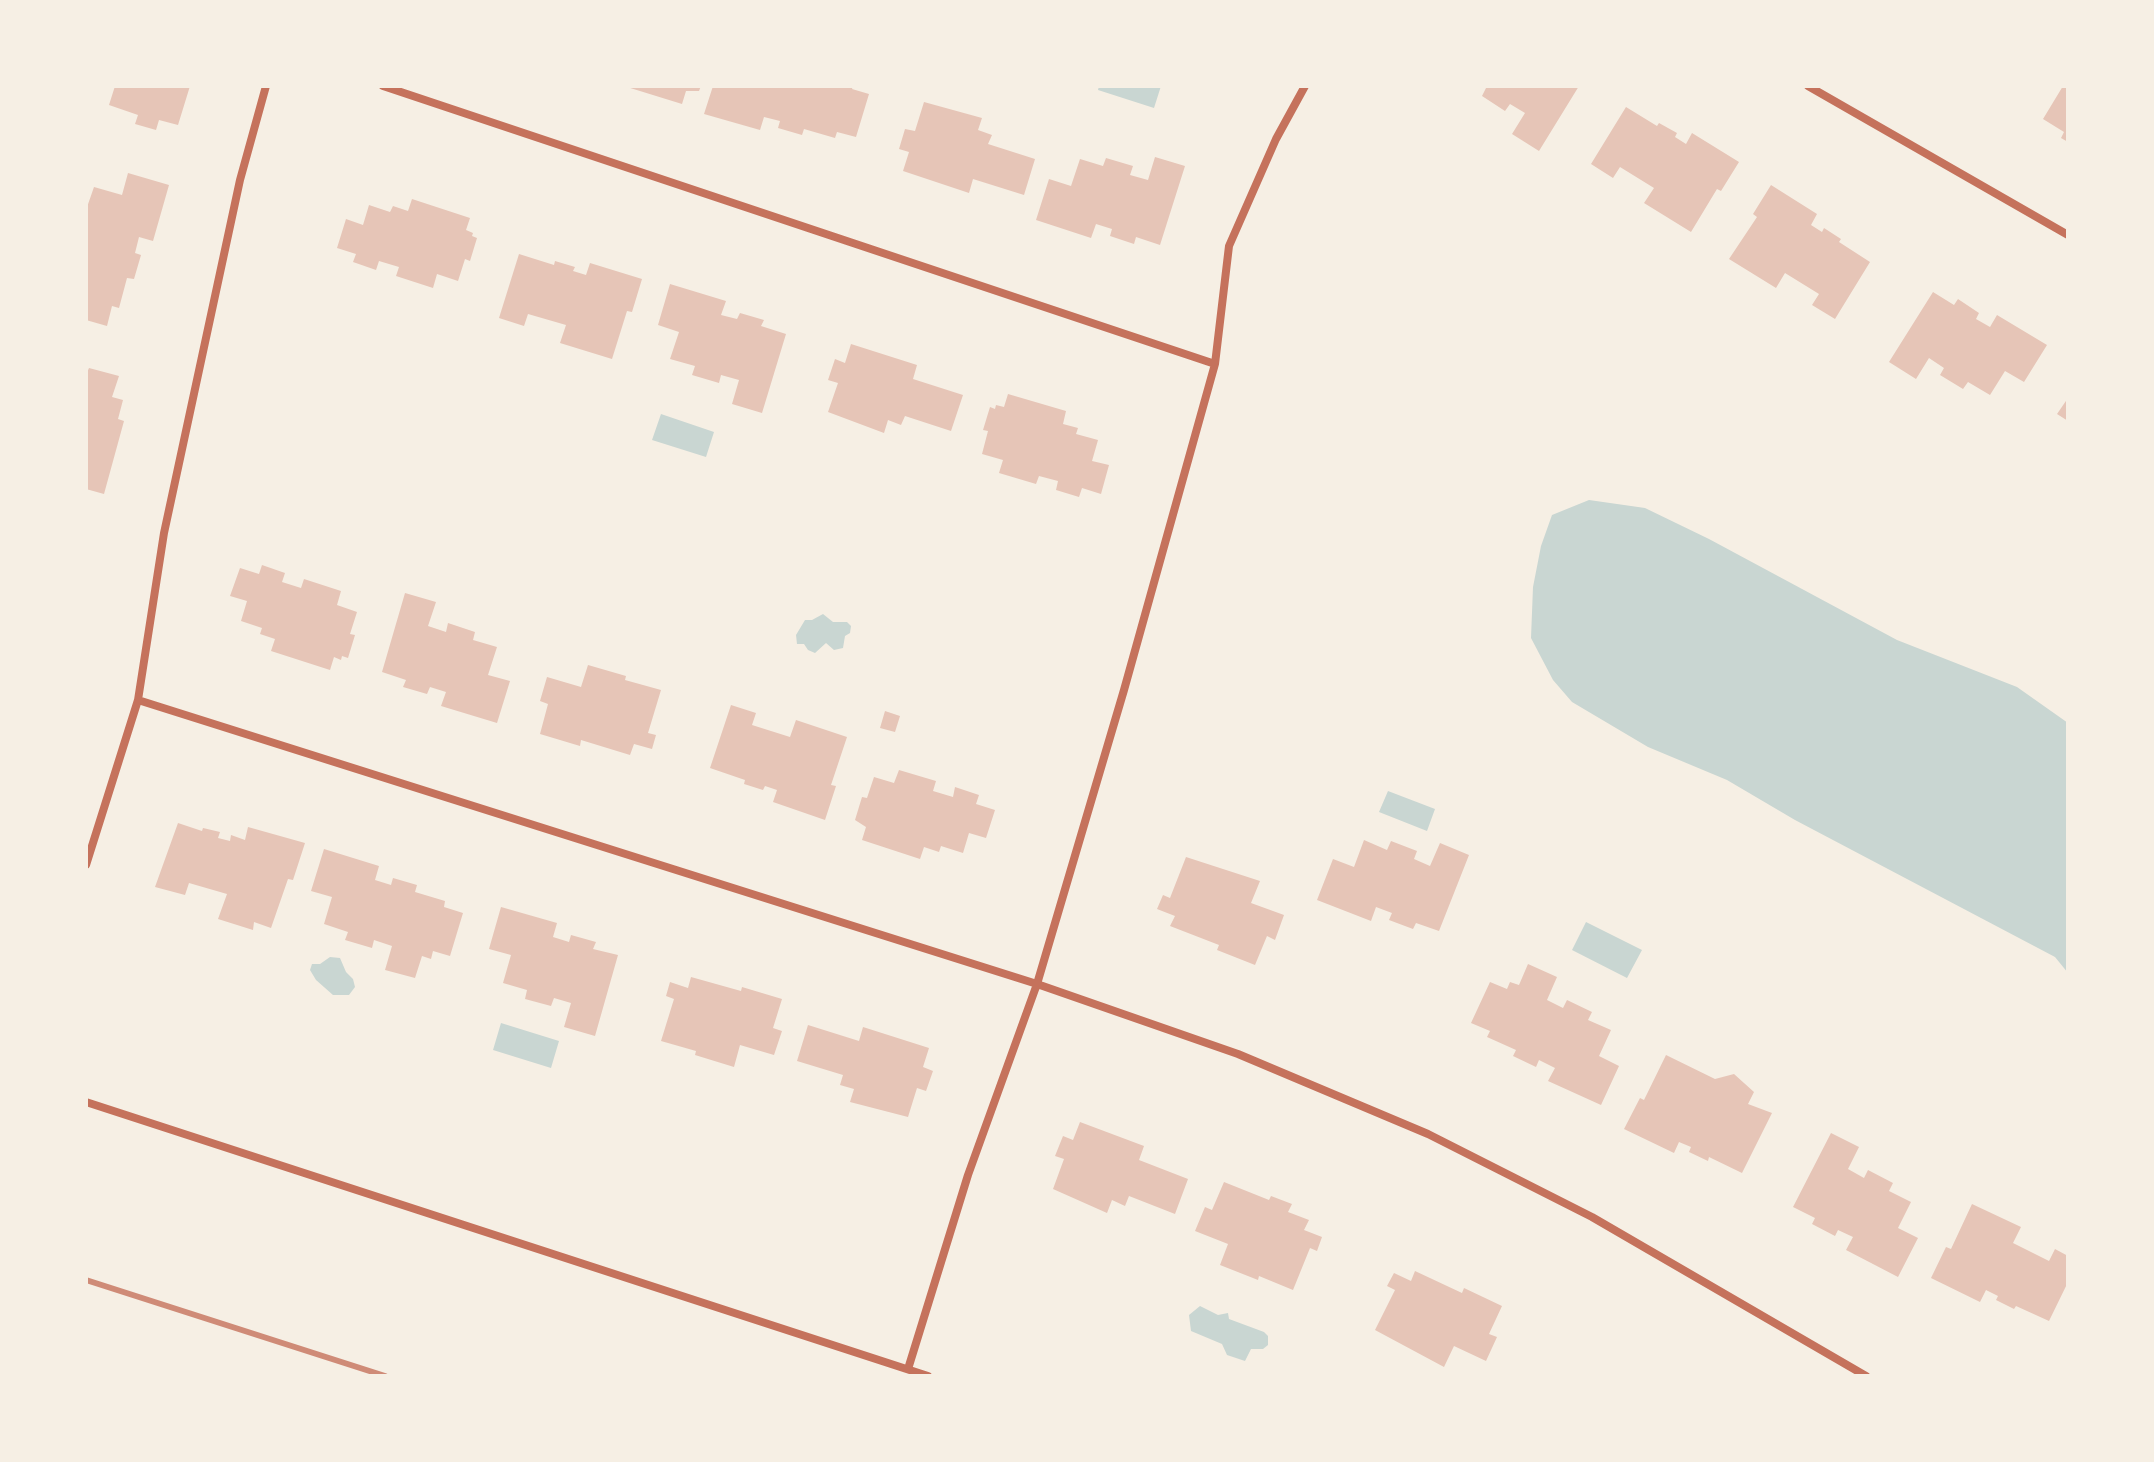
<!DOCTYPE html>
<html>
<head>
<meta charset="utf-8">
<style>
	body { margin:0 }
	#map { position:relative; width:2154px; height:1462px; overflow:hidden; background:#f6efe4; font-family:"Asap Condensed",sans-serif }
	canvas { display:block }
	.frame { position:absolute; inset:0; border:88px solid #f6efe4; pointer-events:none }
</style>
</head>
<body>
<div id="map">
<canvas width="2154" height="1462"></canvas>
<div class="frame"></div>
</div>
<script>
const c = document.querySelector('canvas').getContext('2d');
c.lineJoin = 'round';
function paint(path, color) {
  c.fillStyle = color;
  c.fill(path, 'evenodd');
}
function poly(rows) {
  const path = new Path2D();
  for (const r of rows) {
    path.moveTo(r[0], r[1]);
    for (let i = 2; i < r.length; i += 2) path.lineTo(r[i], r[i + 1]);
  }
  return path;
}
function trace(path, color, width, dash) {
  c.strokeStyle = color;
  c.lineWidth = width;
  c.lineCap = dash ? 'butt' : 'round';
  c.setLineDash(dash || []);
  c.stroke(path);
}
paint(poly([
	[1099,86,1161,86,1154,108,1098,90],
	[661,414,714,432,706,457,652,440],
	[1589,500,1645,508,1709,539,1897,640,2017,687,2068,723,2068,973,2055,957,1795,820,1727,780,1648,747,1572,702,1553,680,1531,638,1533,587,1541,546,1552,515],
	[823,614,833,622,847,622,851,626,850,633,845,636,843,648,834,650,826,643,815,653,808,650,804,644,797,644,796,635,805,620,812,620],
	[1388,791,1435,809,1427,831,1379,812],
	[1586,922,1642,950,1627,978,1572,950],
	[330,957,340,958,346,972,353,979,355,987,349,995,333,995,316,980,310,970,312,964,320,964],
	[501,1023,559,1041,551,1068,493,1050],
	[1200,1306,1218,1315,1228,1313,1229,1319,1264,1332,1268,1336,1268,1345,1263,1349,1251,1349,1245,1361,1227,1355,1222,1344,1191,1331,1189,1315]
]), '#c9d6d2');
paint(poly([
	[115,86,190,86,178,125,159,120,156,130,135,124,138,115,109,105],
	[701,86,699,91,686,91,682,104,627,87],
	[713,86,853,86,852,89,869,94,856,137,837,132,835,138,804,129,802,135,778,128,780,121,764,117,760,130,704,114],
	[1483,86,1579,86,1539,151,1512,134,1525,113,1510,104,1505,111,1482,96,1486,88],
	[2063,86,2068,86,2068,142,2061,138,2064,132,2043,119],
	[924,102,982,118,978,130,992,135,988,144,1035,159,1024,195,973,179,969,193,903,171,909,152,899,149,905,129,915,131],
	[1626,107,1657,126,1659,123,1677,133,1675,137,1686,144,1692,133,1739,162,1721,191,1717,189,1691,232,1644,203,1654,188,1620,167,1613,178,1591,164],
	[1155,157,1185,166,1160,245,1136,237,1134,244,1110,236,1112,229,1096,224,1091,238,1036,220,1049,179,1071,186,1080,159,1103,166,1106,158,1133,166,1130,175,1148,180],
	[128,173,169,185,153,241,139,237,135,253,141,255,134,279,127,278,119,308,112,306,107,326,86,320,86,210,94,187,122,195],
	[1771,185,1817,214,1811,225,1822,232,1824,228,1841,239,1839,242,1870,262,1835,319,1812,305,1819,294,1785,273,1776,288,1729,259,1757,217,1753,214],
	[412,199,470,218,466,230,473,233,472,236,477,238,470,261,465,259,458,281,437,274,433,288,396,276,399,267,379,261,376,270,353,262,356,254,337,248,346,219,363,225,369,205,390,212,393,206,408,211],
	[519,254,554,265,555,261,575,267,573,271,586,275,590,263,642,279,632,312,627,311,612,359,560,343,566,325,528,314,524,326,499,318],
	[670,284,726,301,721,315,737,319,740,313,764,320,761,326,786,334,762,413,732,404,739,380,721,375,719,383,692,375,695,366,670,359,679,332,658,325],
	[1933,292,1954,305,1958,299,1979,313,1976,319,1990,327,1997,315,2047,345,2024,382,2005,371,1990,395,1968,382,1963,389,1940,375,1944,368,1929,358,1916,379,1889,362],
	[851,344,917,365,913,379,963,395,951,431,905,416,901,425,888,420,884,433,828,412,838,383,828,380,835,359,845,363],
	[89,368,119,376,112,397,123,400,118,419,124,421,104,494,86,489,86,375],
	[1008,394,1066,411,1063,424,1078,428,1076,434,1098,440,1092,461,1109,465,1101,494,1082,488,1079,497,1056,490,1058,481,1039,476,1036,484,999,473,1003,460,982,454,988,431,983,430,990,407,995,409,996,405,1004,407],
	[2068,398,2068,421,2057,414],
	[262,565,285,573,282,582,301,588,304,579,341,591,337,605,357,612,350,634,355,635,348,658,342,656,341,660,334,657,330,670,271,651,275,639,260,634,262,628,241,621,247,601,230,596,240,568,259,574],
	[405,593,436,602,428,626,446,632,448,623,475,632,473,640,497,647,488,675,510,681,497,723,441,706,446,692,430,687,427,694,403,687,406,680,382,672],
	[588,665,626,676,625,680,661,690,648,733,656,735,652,749,634,744,630,755,581,740,580,746,540,734,548,704,540,701,547,677,581,687],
	[731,705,756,713,752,725,790,737,796,720,847,737,831,785,836,786,825,820,773,802,777,790,765,786,763,790,744,784,745,780,710,768],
	[885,711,900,716,895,732,880,728],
	[899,770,936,781,933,791,953,797,955,787,979,795,976,804,995,810,986,838,969,833,963,853,941,846,939,852,924,847,920,859,862,840,866,827,855,820,862,797,867,798,874,777,894,783],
	[178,823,202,831,203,828,220,832,218,838,230,841,231,835,245,840,248,827,305,843,293,880,288,879,271,928,254,922,253,930,218,919,227,894,189,883,185,895,155,887],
	[1364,840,1387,850,1391,841,1417,851,1414,859,1430,866,1440,843,1469,855,1439,931,1416,923,1413,929,1389,920,1392,913,1376,907,1371,921,1317,900,1333,859,1354,867],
	[324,849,379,866,375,880,391,885,393,878,417,885,415,892,445,901,444,907,463,913,450,956,433,951,431,959,422,956,415,978,385,970,392,946,374,940,372,948,345,940,348,932,324,924,332,897,311,891],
	[1186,857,1260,881,1251,903,1284,915,1275,940,1267,936,1255,965,1217,950,1219,945,1170,926,1175,916,1157,909,1163,895,1170,898],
	[501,907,557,923,553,937,569,942,571,935,596,942,593,949,618,955,595,1036,564,1027,571,1003,554,998,551,1006,525,999,527,990,503,983,511,955,489,949],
	[1528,964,1557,977,1547,1000,1563,1008,1567,1000,1592,1012,1588,1020,1611,1030,1599,1056,1619,1066,1601,1105,1548,1081,1555,1068,1539,1060,1536,1067,1513,1056,1516,1050,1487,1037,1490,1031,1471,1023,1490,982,1507,989,1510,982,1519,985],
	[691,977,741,991,742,987,782,999,773,1028,782,1031,774,1055,740,1045,734,1067,695,1055,696,1051,661,1041,674,999,666,996,670,982,688,988],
	[808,1025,859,1041,863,1027,929,1048,923,1067,933,1071,926,1091,917,1088,908,1117,850,1102,854,1089,840,1085,843,1075,797,1061],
	[1666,1055,1715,1079,1734,1074,1754,1092,1748,1104,1772,1113,1742,1173,1709,1157,1708,1161,1689,1152,1691,1147,1679,1142,1674,1153,1624,1129,1640,1098,1644,1100],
	[1080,1122,1144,1146,1139,1160,1188,1179,1175,1214,1129,1196,1125,1206,1112,1200,1107,1213,1053,1189,1064,1159,1055,1156,1063,1136,1073,1140],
	[1831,1133,1859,1147,1848,1169,1864,1178,1868,1170,1893,1183,1889,1191,1911,1202,1898,1228,1918,1238,1898,1277,1846,1250,1853,1237,1838,1230,1835,1236,1812,1224,1815,1218,1793,1207],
	[1224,1182,1269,1200,1271,1196,1292,1204,1288,1212,1309,1220,1304,1230,1322,1237,1317,1251,1310,1248,1293,1290,1259,1276,1258,1280,1220,1265,1228,1244,1195,1231,1205,1207,1212,1210],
	[1972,1204,2021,1227,2013,1243,2049,1261,2055,1249,2068,1256,2068,1282,2049,1321,2016,1306,2014,1309,1996,1300,1998,1296,1986,1290,1980,1302,1931,1278,1946,1247,1951,1249],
	[1415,1271,1462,1293,1464,1288,1502,1306,1489,1334,1497,1337,1486,1361,1454,1346,1444,1367,1375,1330,1395,1290,1387,1286,1394,1273,1411,1281]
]), '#e6c5b7');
trace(poly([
	[383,86,1215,364],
	[1808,86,2068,235],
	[138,700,1037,984,1238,1054,1428,1134,1592,1217,1866,1376],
	[86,865,138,700,164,533,240,180,266,86],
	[86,1102,928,1376],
	[908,1369,968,1175,1037,984,1124,690,1215,364,1229,246,1276,139,1305,86]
]), '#c5725c', 8);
trace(poly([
	[86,1280,385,1376]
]), '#cf8b77', 6);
</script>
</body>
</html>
